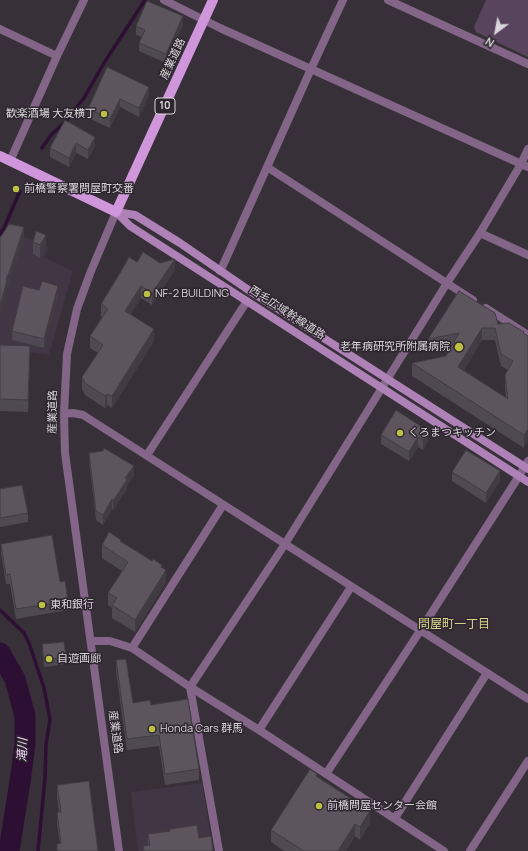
<!DOCTYPE html>
<html>
<head>
<meta charset="utf-8">
<style>
	body { margin:0 }
	#map { position:relative; width:528px; height:851px; overflow:hidden; background:#373038; font-family:Manrope,sans-serif }
	canvas { display:block }
	.north { position:absolute; left:476px; top:12px; width:40px; height:40px; -webkit-text-stroke:3px #2d262e; paint-order:stroke; rotate:212deg; font-size:11px; font-weight:700; line-height:16px; text-align:center; color:#dbd6dc }
	.north::after { content:''; display:block; margin:auto; width:14px; height:18px; background:#dbd6dc; clip-path:polygon(50% 0,100% 100%,50% 72%,0 100%) }
</style>
</head>
<body>
<div id="map">
<canvas width="528" height="851"></canvas>
<div class="north">N</div>
</div>
<script>
const c = document.querySelector('canvas').getContext('2d');
c.lineJoin = 'round';
function paint(path, color) {
  c.fillStyle = color;
  c.fill(path, 'evenodd');
}
function poly(rows) {
  const path = new Path2D();
  for (const r of rows) {
    path.moveTo(r[0], r[1]);
    for (let i = 2; i < r.length; i += 2) path.lineTo(r[i], r[i + 1]);
  }
  return path;
}
function trace(path, color, width, dash) {
  c.strokeStyle = color;
  c.lineWidth = width;
  c.lineCap = dash ? 'butt' : 'round';
  c.setLineDash(dash || []);
  c.stroke(path);
}
function label(font, color, halo, rows, align = 'center') {
  c.font = font + ' Manrope,"Noto Sans JP",sans-serif';
  c.lineWidth = 3;
  c.setLineDash([]);
  c.textBaseline = 'middle';
  c.strokeStyle = halo;
  c.fillStyle = color;
  for (const [text, x, y, turn = 0] of rows) {
    c.save();
    c.translate(x, y);
    c.rotate((+turn || 0) * Math.PI / 180);
    c.textAlign = isNaN(turn) ? turn : align;
    if (halo) c.strokeText(text, 0, 0);
    c.fillText(text, 0, 0);
    c.restore();
  }
}
paint(poly([
	[7,232,31,239,49,247,44,257,73,271,49,355,0,348,0,245],
	[202,783,212,845,169,851,138,851,131,792]
]), '#413644');
paint(poly([
	[486,0,528,0,528,57,476,32,474,27]
]), '#59445d');
trace(poly([
	[42,148,51,135,64,123,84,98,104,63,145,0],
	[0,234,4,228,20,191],
	[0,610,24,633,29,643,44,688,50,719,46,745,45,778,38,851]
]), '#2e0f34', 3.5);
trace(poly([
	[0,653,15,679,25,716,25,743,21,775,9,851]
]), '#2e0f34', 21);
trace(poly([
	[388,0,528,64],
	[0,29,57,56],
	[10,161,57,56,84,0],
	[267,167,473,300],
	[480,233,528,255],
	[220,271,224,263,311,69,343,0],
	[486,308,528,335],
	[147,455,247,301],
	[519,476,528,461],
	[132,648,223,505],
	[190,687,219,851],
	[259,730,351,587],
	[395,818,487,673]
]), '#826587', 8);
trace(poly([
	[164,0,220,28,528,167],
	[116,212,91,271,77,309,67,354,64,414,65,453,119,851],
	[64,414,73,413,83,415,528,699],
	[91,641,110,641,132,648,190,687,259,730,444,851],
	[190,687,285,544,447,283,480,233,521,164,528,149],
	[326,774,420,631,519,476],
	[470,851,528,761]
]), '#826587', 8);
trace(poly([
	[116,212,130,226,528,482],
	[116,212,135,215,180,243,250,291,528,469]
]), '#ae81b7', 8);
trace(poly([
	[0,156,116,212,213,0]
]), '#d096dc', 10);
paint(poly([
	[183,25,166,63,139,51,139,43,142,37,136,35,136,26],
	[107,67,149,95,139,117,120,107,110,128,88,118,88,109],
	[65,120,95,146,88,159,76,153,69,167,50,157,50,148],
	[33,242,46,247,40,258,33,254],
	[137,262,160,263,175,270,152,305,141,298,130,315,154,341,112,408,107,405,105,408,85,395,82,389,82,377,98,353,90,348,90,336,102,317,101,316,101,304,120,275,120,273],
	[58,295,44,348,12,340,12,331],
	[498,324,524,332,524,448,412,376,412,363,446,356,452,347,428,351,428,339],
	[482,340,495,340,501,366,508,370,505,375,505,387,506,398,464,370],
	[0,345,30,358,28,412,0,411],
	[428,431,428,440,423,450,418,447,409,461,381,444,381,435],
	[89,453,134,475,127,486,127,489,113,510,112,509,103,525,96,520,89,462],
	[452,472,500,481,486,503,452,481],
	[0,489,28,513,28,522,0,527],
	[121,542,162,567,166,582,135,632,112,618,112,608,108,605,108,593,122,571,102,558,102,545],
	[1,544,60,582,68,601,68,610,16,619,10,584,6,584,1,553],
	[42,644,66,657,66,664,44,667,42,651],
	[116,660,133,703,151,705,199,769,199,780,165,785,159,746,127,750,116,671],
	[317,777,370,823,360,840,355,836,346,851,284,851,271,842,271,830],
	[57,785,98,851,57,851,57,844,60,844,57,824,57,812,59,812,57,798],
	[148,834,199,838,213,851,143,851,143,846,148,845]
]), '#4f4951');
paint(poly([
	[183,16,183,25,166,63,166,54],
	[149,87,149,95,139,117,139,108],
	[120,99,120,107,110,128,110,119],
	[95,137,95,146,88,159,88,150],
	[76,143,76,153,69,167,69,158],
	[24,227,24,240,9,285,7,289,7,292,0,318,0,306,6,279],
	[46,235,46,247,40,258,40,245],
	[175,259,175,270,152,305,152,293],
	[58,286,58,295,44,348,44,339],
	[141,286,141,298,125,323,125,311],
	[482,328,482,340,458,379,458,367],
	[154,329,154,341,112,408,112,396],
	[30,346,30,358,28,412,28,400],
	[107,394,107,405,105,408,105,396],
	[528,429,528,441,524,448,524,435],
	[428,431,428,440,423,450,423,440],
	[418,437,418,447,409,461,409,452],
	[134,466,134,475,127,486,127,489,113,510,113,501,125,478],
	[500,471,500,481,486,503,486,493],
	[112,499,112,509,103,525,103,515],
	[162,565,162,577,166,570,166,582,135,632,135,620],
	[370,811,370,823,360,840,360,827],
	[355,824,355,836,346,851,338,851]
]), '#403c42');
const building = poly([
	[147,1,183,16,166,54,139,43,145,30,136,26,147,1],
	[107,67,149,87,139,108,120,99,110,119,88,109,107,67],
	[65,120,95,137,88,150,76,143,69,158,50,148,65,120],
	[9,224,24,227,9,273,6,279,7,280,0,306,0,238,9,224],
	[36,231,46,235,40,245,33,242,36,231],
	[143,252,160,263,175,259,152,293,141,286,125,311,154,329,112,396,107,394,105,396,85,383,82,377,103,345,90,336,108,309,101,304,120,273,129,257,137,262,143,252],
	[42,281,58,286,44,339,12,331,23,286,39,290,42,281],
	[459,291,495,313,498,324,509,323,524,332,523,333,528,336,528,429,524,435,412,363,446,356,459,333,428,339,459,291],
	[482,328,495,328,501,354,513,361,505,375,508,399,458,367,482,328],
	[0,345,30,346,28,400,0,399,0,345],
	[396,410,428,431,423,440,418,437,409,452,381,435,396,410],
	[104,448,134,466,125,478,127,480,113,501,112,499,103,515,96,511,89,453,103,451,104,448],
	[466,450,500,471,486,493,452,472,466,450],
	[22,485,28,513,0,518,0,489,22,485],
	[109,532,121,540,120,541,152,561,153,559,162,565,161,567,166,570,135,620,112,605,117,598,108,593,128,562,102,545,109,532],
	[52,535,60,582,65,581,68,601,16,609,10,574,6,575,1,544,52,535],
	[64,642,66,657,44,660,42,644,64,642],
	[126,659,133,703,150,700,151,705,188,699,199,769,165,774,159,735,127,739,116,660,126,659],
	[310,769,317,774,316,776,370,811,360,827,355,824,338,851,304,851,271,830,310,769],
	[89,781,98,851,57,851,57,844,61,843,57,812,61,812,57,785,89,781],
	[197,825,199,838,211,836,213,851,144,851,143,846,150,845,148,834,170,831,170,829,197,825]
]);
paint(building, '#5c555e');
trace(building, '#403c42', 1);
for (const [x, y, r, color] of [
	[104,114,4,"#bcbf43"],
	[16,189,4,"#bcbf43"],
	[147,294,4,"#bcbf43"],
	[459,347,5,"#bcbf43"],
	[400,433,4,"#bcbf43"],
	[42,605,4,"#bcbf43"],
	[49,659,4,"#bcbf43"],
	[152,729,4,"#bcbf43"],
	[319,806,4,"#bcbf43"]
]) {
  const dot = new Path2D();
  dot.arc(x, y, r, 0, 2 * Math.PI);
  c.fillStyle = color;
  c.fill(dot);
  trace(dot, '#2d262e', 1.5);
}
for (const [x, y, w] of [
	[165,106,20]
]) {
  const box = new Path2D();
  box.roundRect(x - w / 2, y - 8, w, 16, 3);
  c.fillStyle = '#2d262e';
  c.fill(box);
  trace(box, '#dbd6dc', 1);
}
label('bold 10px', '#dbd6dc', null, [
	["10",165,106]
]);
label('11px', '#dbd6dc', '#2d262e', [
	["産業道路",173,59,-65],
	["西毛広域幹線道路",287,313,33],
	["産業道路",53,412,-89],
	["産業道路",115,732,82]
]);
label('11px', '#dbd6dc', '#2d262e', [
	["歓楽酒場 大友横丁",96,114,"right"],
	["前橋警察署問屋町交番",24,189],
	["NF-2 BUILDING",155,294],
	["老年病研究所附属病院",450,347,"right"],
	["くろまつキッチン",408,433],
	["東和銀行",50,605],
	["自遊画廊",57,659],
	["Honda Cars 群馬",160,729],
	["前橋問屋センター会館",327,806]
], 'left');
label('12px', '#d8db8d', '#2d262e', [
	["問屋町一丁目",454,625]
]);
label('italic 12px', '#f8d7ff', '#2d262e', [
	["滝川",23,750,-87]
]);
</script>
</body>
</html>
